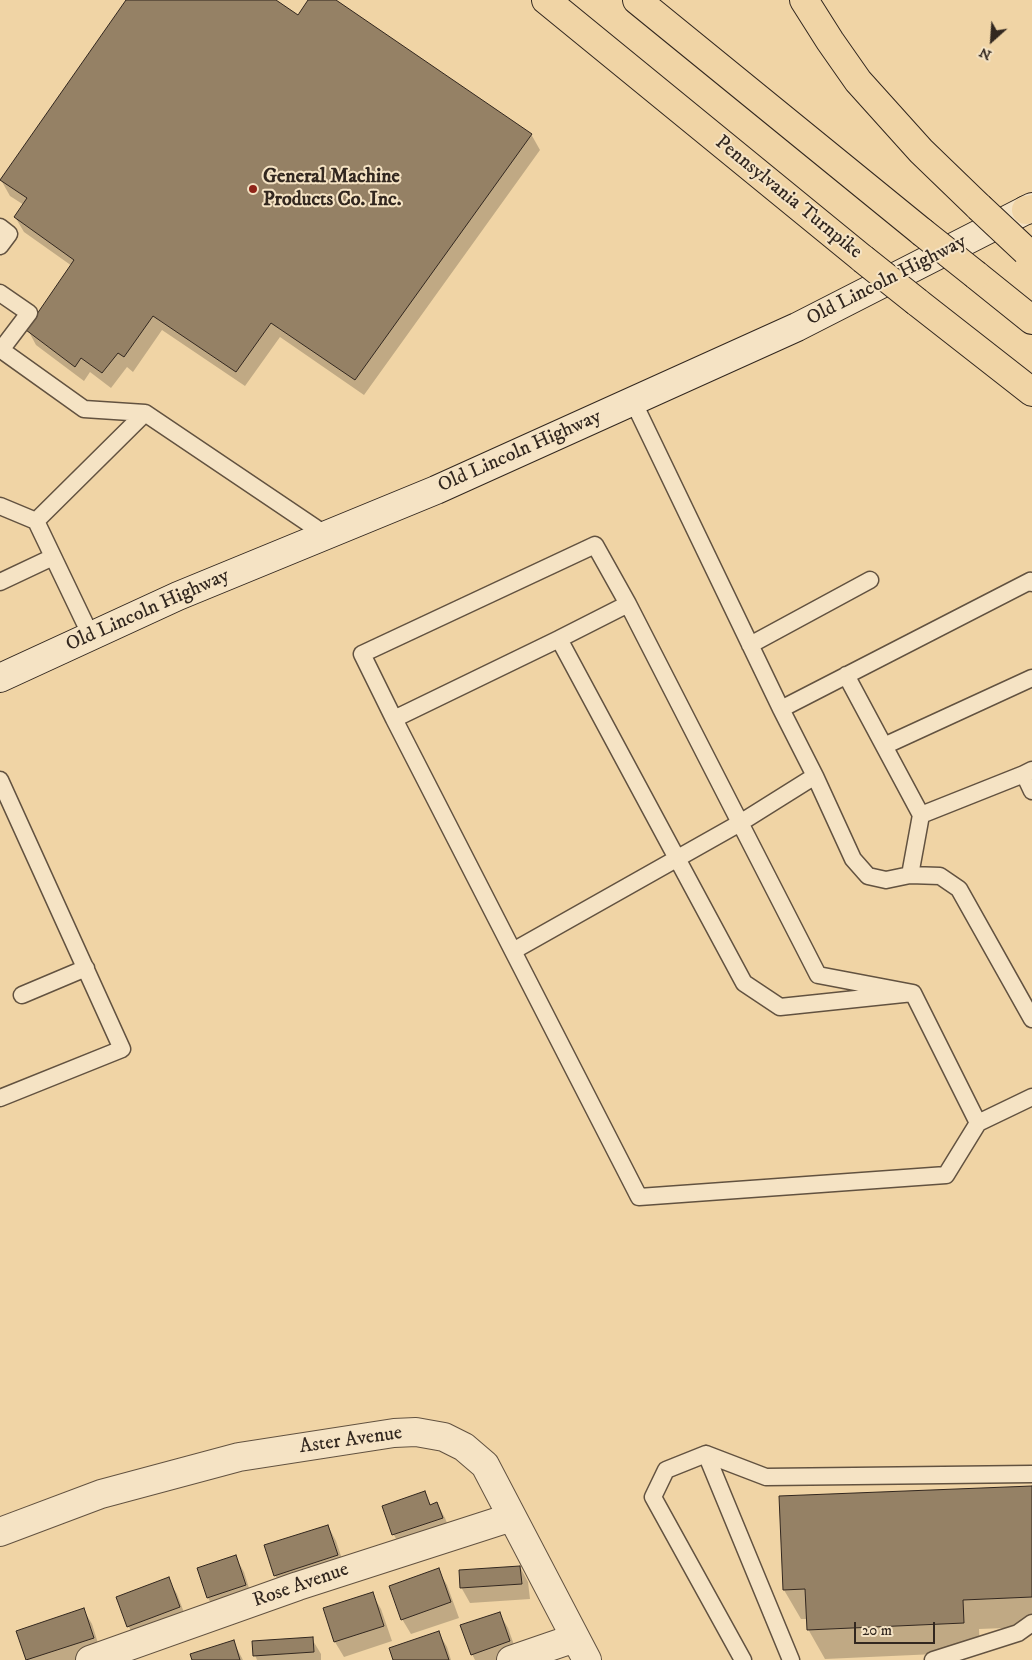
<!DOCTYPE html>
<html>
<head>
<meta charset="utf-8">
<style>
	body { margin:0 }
	#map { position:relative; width:1032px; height:1660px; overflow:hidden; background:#f0d4a5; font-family:"IM FELL DW Pica",serif }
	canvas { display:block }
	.north { position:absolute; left:967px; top:15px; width:50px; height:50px; -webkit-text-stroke:4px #f5e3c4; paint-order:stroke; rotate:206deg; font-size:14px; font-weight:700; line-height:20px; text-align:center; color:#32271f }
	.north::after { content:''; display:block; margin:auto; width:18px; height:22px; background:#32271f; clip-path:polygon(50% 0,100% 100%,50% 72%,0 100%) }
	.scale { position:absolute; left:854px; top:1622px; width:81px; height:22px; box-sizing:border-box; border:2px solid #32271f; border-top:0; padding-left:6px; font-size:15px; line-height:18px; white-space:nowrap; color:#32271f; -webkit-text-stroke:4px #f5e3c4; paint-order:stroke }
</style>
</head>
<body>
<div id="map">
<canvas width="1032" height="1660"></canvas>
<div class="north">N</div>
<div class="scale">20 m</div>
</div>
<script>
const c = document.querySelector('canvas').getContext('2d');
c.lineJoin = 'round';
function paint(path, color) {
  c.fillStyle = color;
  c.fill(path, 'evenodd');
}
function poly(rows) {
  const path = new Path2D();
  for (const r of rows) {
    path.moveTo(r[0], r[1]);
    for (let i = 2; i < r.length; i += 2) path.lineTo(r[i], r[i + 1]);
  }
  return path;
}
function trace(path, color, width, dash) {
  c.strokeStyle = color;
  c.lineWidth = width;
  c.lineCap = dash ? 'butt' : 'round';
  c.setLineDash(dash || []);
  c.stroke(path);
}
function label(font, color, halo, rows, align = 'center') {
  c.font = font + ' "IM FELL DW Pica",serif';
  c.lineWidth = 4;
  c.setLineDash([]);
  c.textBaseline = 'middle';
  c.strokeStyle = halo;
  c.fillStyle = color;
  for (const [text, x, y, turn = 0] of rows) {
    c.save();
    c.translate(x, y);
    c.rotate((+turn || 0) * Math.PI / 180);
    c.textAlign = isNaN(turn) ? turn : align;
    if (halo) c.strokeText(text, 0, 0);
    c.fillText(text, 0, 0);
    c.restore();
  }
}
paint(poly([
	[128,0,273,0,298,17,309,0,333,0,531,134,540,150,364,395,280,337,245,386,162,330,133,372,127,367,111,388,90,372,84,381,36,345,28,330,72,266,24,232,15,217,24,205,10,196,1,180],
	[1032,1487,1032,1627,979,1629,980,1652,825,1659,808,1629,808,1619,801,1619,784,1590,780,1498],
	[424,1493,431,1505,437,1503,445,1518,451,1533,402,1550,394,1535,384,1506],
	[328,1526,336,1541,346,1571,284,1590,275,1575],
	[235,1556,244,1572,253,1601,217,1613,208,1598],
	[520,1567,528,1582,530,1599,470,1603,461,1587],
	[438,1570,447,1585,459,1618,411,1634,402,1619],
	[168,1579,177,1594,188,1623,137,1642,129,1627,117,1597],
	[372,1594,381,1609,392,1641,344,1657,335,1642,324,1609],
	[83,1609,92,1624,101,1653,81,1660,27,1660,17,1632],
	[499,1613,508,1628,518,1656,507,1660,475,1660,472,1654],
	[438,1632,447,1647,451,1660,395,1660],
	[312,1639,321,1654,321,1660,257,1660,255,1655],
	[233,1641,243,1660,193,1660]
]), '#0003');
const building = poly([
	[126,0,276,0,298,15,308,0,336,0,532,134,355,380,271,323,236,372,153,316,124,357,118,353,102,373,81,358,75,367,26,330,74,260,14,217,27,198,0,180,126,0],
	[1032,1486,1032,1597,963,1600,964,1623,807,1630,805,1589,783,1590,779,1496,1032,1486],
	[425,1491,430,1505,437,1502,443,1518,392,1535,382,1506,425,1491],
	[328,1525,338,1555,274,1576,264,1545,328,1525],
	[236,1555,246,1585,207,1598,197,1568,236,1555],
	[520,1566,522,1584,460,1588,459,1570,520,1566],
	[439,1568,451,1602,401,1620,389,1586,439,1568],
	[169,1577,180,1607,127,1627,116,1597,169,1577],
	[373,1592,384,1626,334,1642,323,1608,373,1592],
	[84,1608,94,1638,26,1660,16,1631,84,1608],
	[500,1612,510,1641,471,1655,460,1625,500,1612],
	[439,1631,449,1660,393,1660,389,1648,439,1631],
	[313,1637,314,1652,253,1656,252,1641,313,1637],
	[234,1640,240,1660,192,1660,190,1654,234,1640]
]);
paint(building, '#958165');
trace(building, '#32271f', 1);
const service = poly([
	[0,227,9,234,0,246],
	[0,293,29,313,1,350],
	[0,349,84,409,145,413,326,535],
	[0,506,36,521,91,636],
	[36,521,145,413],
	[0,582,53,557],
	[628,604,818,975,913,993,780,1007,744,983,559,639,628,604],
	[559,639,394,719,639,1197,946,1175,978,1123],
	[750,645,870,580],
	[846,675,921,815,910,875],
	[781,709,1030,581,1032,583],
	[394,719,362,654,595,545,628,604],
	[884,746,1032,678],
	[1032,770,1024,774,1032,791],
	[815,776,853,859,868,876,886,880,910,875,940,876,959,889,1032,1019],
	[0,780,122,1049,0,1098],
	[921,815,1024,774],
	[513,951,740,823,815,776,781,709,633,401],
	[913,993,978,1123,1032,1097],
	[22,995,86,968],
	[706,1454,791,1660],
	[743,1660,653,1497,666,1470,706,1454,766,1477,1032,1474],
	[933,1660,1018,1633,1032,1623]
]);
const minor = poly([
	[0,1532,101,1494,239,1457,394,1433,416,1432,444,1437,464,1447,485,1465,587,1660],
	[90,1660,298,1586,512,1517],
	[511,1660,575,1638]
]);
const secondary = poly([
	[0,678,178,596,436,490,797,327,1032,207]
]);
const primary = poly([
	[1026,210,1032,209]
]);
const motorway = poly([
	[546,0,863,259],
	[637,0,922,232],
	[804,0,830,41,858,81,921,151,979,207],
	[976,275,1032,320],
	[917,302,1032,392]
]);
trace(service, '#625240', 19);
trace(minor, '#625240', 30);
trace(secondary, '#32271f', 30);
trace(primary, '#32271f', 30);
trace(motorway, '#32271f', 30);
trace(service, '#f5e3c4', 16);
trace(minor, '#f5e3c4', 28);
trace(secondary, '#f5e3c4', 28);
trace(primary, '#f0d4a5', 28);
trace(motorway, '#f0d4a5', 28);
const motorwayBridge = poly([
	[979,207,1026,251],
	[922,232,976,275],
	[863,259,917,302]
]);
trace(motorwayBridge, '#32271f', 30, []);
trace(motorwayBridge, '#f0d4a5', 28);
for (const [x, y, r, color] of [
	[253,189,5,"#8f2418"]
]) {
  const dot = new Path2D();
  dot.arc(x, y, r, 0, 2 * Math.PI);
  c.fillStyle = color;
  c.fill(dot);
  trace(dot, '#f5e3c4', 2);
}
label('bold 20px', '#32271f', '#f5e3c4', [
	["General Machine",263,178],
	["Products Co. Inc.",263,201]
], 'left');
label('20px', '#32271f', '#f5e3c4', [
	["Pennsylvania Turnpike",788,198,39],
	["Old Lincoln Highway",887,281,-27],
	["Old Lincoln Highway",520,452,-24],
	["Old Lincoln Highway",148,611,-24],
	["Aster Avenue",351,1441,-8],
	["Rose Avenue",301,1586,-19]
]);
</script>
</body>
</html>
